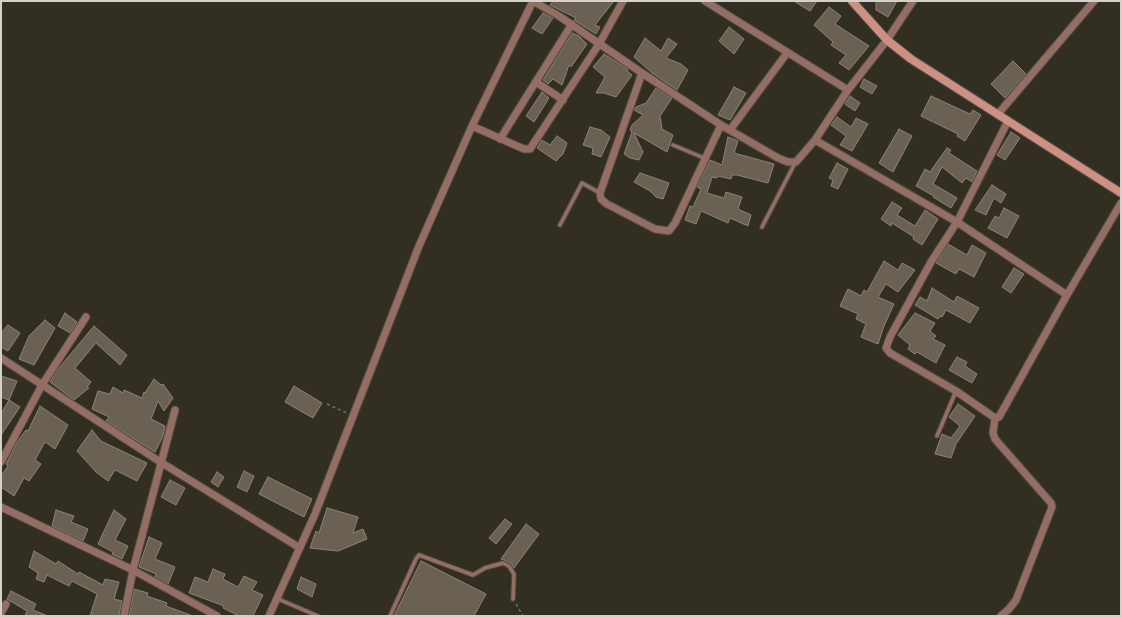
<!DOCTYPE html>
<html>
<head>
<meta charset="utf-8">
<style>
	body { margin:0 }
	#map { position:relative; width:1122px; height:617px; overflow:hidden; background:#322f22; font-family:Ubuntu,sans-serif }
	canvas { display:block }
	.frame { position:absolute; inset:0; border:2px solid #d3d1c9; pointer-events:none }
</style>
</head>
<body>
<div id="map">
<canvas width="1122" height="617"></canvas>
<div class="frame"></div>
</div>
<script>
const c = document.querySelector('canvas').getContext('2d');
c.lineJoin = 'round';
function paint(path, color) {
  c.fillStyle = color;
  c.fill(path, 'evenodd');
}
function poly(rows) {
  const path = new Path2D();
  for (const r of rows) {
    path.moveTo(r[0], r[1]);
    for (let i = 2; i < r.length; i += 2) path.lineTo(r[i], r[i + 1]);
  }
  return path;
}
function trace(path, color, width, dash) {
  c.strokeStyle = color;
  c.lineWidth = width;
  c.lineCap = dash ? 'butt' : 'round';
  c.setLineDash(dash || []);
  c.stroke(path);
}
const building = poly([
	[553,1,614,1,595,25,600,27,596,34,577,22,574,20,576,18,550,5,553,1],
	[794,1,817,1,810,11,794,1],
	[876,1,897,1,888,17,876,10,876,1],
	[829,7,841,16,835,24,869,46,849,70,839,63,846,55,831,45,833,42,814,25,829,7],
	[543,13,553,18,542,34,532,28,543,13],
	[729,27,744,39,734,54,719,41,729,27],
	[572,33,579,36,587,44,571,67,569,65,562,85,553,79,548,84,543,80,572,33],
	[645,38,661,51,668,38,677,44,666,58,681,64,688,70,677,90,652,73,634,57,645,38],
	[604,54,628,69,627,71,632,75,616,97,604,93,596,93,605,77,593,67,604,54],
	[1013,61,1026,74,1005,98,991,84,1013,61],
	[864,79,877,86,872,94,860,87,864,79],
	[734,87,746,93,730,120,718,115,734,87],
	[656,88,672,98,660,116,662,129,673,135,667,152,634,133,643,152,639,160,630,158,624,154,632,132,630,130,632,125,643,115,634,110,636,107,646,103,656,88],
	[542,92,549,98,534,122,526,116,542,92],
	[850,96,860,103,855,111,845,104,850,96],
	[931,96,970,114,973,110,981,115,965,141,957,136,958,134,921,116,931,96],
	[837,117,851,127,856,118,868,124,852,151,840,145,846,136,831,125,837,117],
	[590,127,601,130,610,137,601,157,592,154,593,148,583,145,590,127],
	[899,129,912,136,893,172,879,163,899,129],
	[1011,132,1020,138,1005,160,997,155,1011,132],
	[557,136,567,143,563,154,556,161,537,148,542,140,550,145,557,136],
	[728,137,738,141,734,153,774,164,768,183,737,175,732,175,731,179,718,176,717,178,712,177,707,193,724,198,726,192,742,197,738,209,751,215,748,226,730,218,728,223,701,211,696,224,685,220,690,206,693,207,701,189,697,187,710,160,722,165,728,137],
	[947,148,951,150,949,153,977,171,972,182,966,178,962,183,942,167,933,184,957,198,951,208,933,197,934,196,916,186,925,169,930,172,947,148],
	[837,163,848,169,838,189,831,186,833,180,829,178,837,163],
	[640,173,669,183,663,199,656,197,650,191,634,182,640,173],
	[992,185,1006,194,1001,203,994,198,986,215,975,210,992,185],
	[892,202,902,208,897,215,915,226,925,210,938,219,922,245,913,239,914,237,892,223,891,226,881,219,892,202],
	[1004,208,1019,216,1007,238,988,228,995,216,999,218,1004,208],
	[948,244,967,255,972,245,986,253,974,277,959,269,956,274,936,263,948,244],
	[884,261,898,270,902,263,915,270,898,292,886,284,878,297,894,304,884,326,878,344,861,337,866,324,856,319,858,314,840,306,848,289,861,296,864,290,867,292,884,261],
	[1014,268,1024,274,1011,293,1002,287,1014,268],
	[932,288,954,302,957,296,979,308,970,323,946,310,942,317,940,316,938,319,915,305,920,297,927,301,932,288],
	[65,313,77,322,70,333,58,326,65,313],
	[915,313,935,323,930,331,936,336,933,339,945,345,936,363,917,352,915,354,908,349,910,345,898,335,915,313],
	[45,320,55,328,34,365,19,359,29,336,45,320],
	[8,325,20,333,8,351,1,347,1,333,8,325],
	[94,326,127,355,120,365,96,343,75,368,91,382,87,387,89,388,74,400,50,382,58,369,94,326],
	[957,357,967,362,965,366,977,374,972,383,949,370,957,357],
	[1,376,17,381,9,400,1,397,1,376],
	[154,379,161,385,163,384,173,398,164,411,158,401,151,419,165,426,163,436,155,452,106,421,109,417,92,409,98,391,110,394,113,387,123,393,124,390,142,398,144,392,145,393,154,379],
	[294,386,322,403,313,418,285,402,294,386],
	[9,400,20,407,1,435,1,414,9,400],
	[958,404,975,416,956,444,951,458,935,454,942,434,951,438,960,426,949,417,958,404],
	[40,406,68,425,55,449,45,442,35,460,41,464,29,481,24,478,14,496,1,487,1,476,8,466,6,464,17,442,26,430,28,431,40,406],
	[92,430,101,441,147,463,137,481,115,470,108,481,96,472,77,451,92,430],
	[244,471,254,476,247,492,237,487,244,471],
	[217,472,224,477,218,487,211,482,217,472],
	[268,477,312,499,304,517,259,494,268,477],
	[170,480,185,488,176,505,161,497,170,480],
	[327,508,358,517,353,533,363,529,367,539,338,551,310,548,316,531,319,533,327,508],
	[56,510,74,516,71,522,88,529,83,541,52,526,56,510],
	[114,510,126,519,115,540,128,546,122,559,112,554,113,552,98,544,114,510],
	[505,519,512,524,496,544,489,538,505,519],
	[526,524,539,534,514,568,511,563,501,559,526,524],
	[149,537,162,543,155,559,175,567,168,584,155,577,156,574,139,567,149,537],
	[34,551,56,564,58,561,78,574,79,572,103,585,105,579,119,582,114,599,122,601,119,616,90,616,97,594,72,581,69,586,47,575,44,582,36,579,38,573,29,567,34,551],
	[421,561,486,594,474,616,394,616,421,561],
	[213,569,225,574,223,579,238,587,244,576,257,582,252,590,263,595,253,616,239,616,223,608,224,606,189,593,195,577,208,582,213,569],
	[301,577,316,584,312,597,297,589,301,577],
	[134,589,148,593,147,596,167,603,166,606,193,616,129,616,134,589],
	[11,591,36,604,33,610,48,616,25,616,27,611,7,599,11,591]
]);
paint(building, '#6a6154');
trace(building, '#8d8375', 1);
const lane = poly([
	[673,145,704,158],
	[560,225,582,183,600,193],
	[762,227,795,163],
	[937,436,956,391],
	[278,599,318,616],
	[390,616,416,559,419,555,473,575,485,568,503,563,509,566,514,574,513,599]
]);
const street = poly([
	[533,1,559,16,642,73,721,125,778,158,788,162,796,162,815,140,848,90,887,40,913,1],
	[705,1,848,90],
	[642,73,600,193,601,199,607,204,655,229,669,231,675,223,721,125],
	[536,82,563,100],
	[998,114,1094,1],
	[472,126,524,149,530,149,599,44,623,1],
	[730,130,787,53],
	[500,139,572,24],
	[815,140,957,222,1067,295],
	[1,358,162,463,300,548],
	[995,418,956,391,890,353,886,348,890,337,931,262,957,222,1008,121],
	[995,418,999,417,1067,295,1121,203],
	[995,418,993,433,995,439,1051,503,1052,507,1016,600,1009,609,1001,616],
	[1,462,42,385,86,317],
	[1,507,133,570,217,616],
	[1,613,6,604],
	[124,616,133,570,175,410],
	[269,616,315,514,419,246,472,126,533,1]
]);
const secondary = poly([
	[852,1,887,40,911,59,1121,193]
]);
trace(lane, '#4f4c40', 5.5);
trace(street, '#4f4c40', 9);
trace(secondary, '#4f4c40', 10);
trace(poly([
	[327,404,347,413],
	[516,604,523,616]
]), '#726f64', 1.5, [3, 3]);
trace(lane, '#946d65', 3.5);
trace(street, '#946d65', 7);
trace(secondary, '#ce9082', 8);
</script>
</body>
</html>
